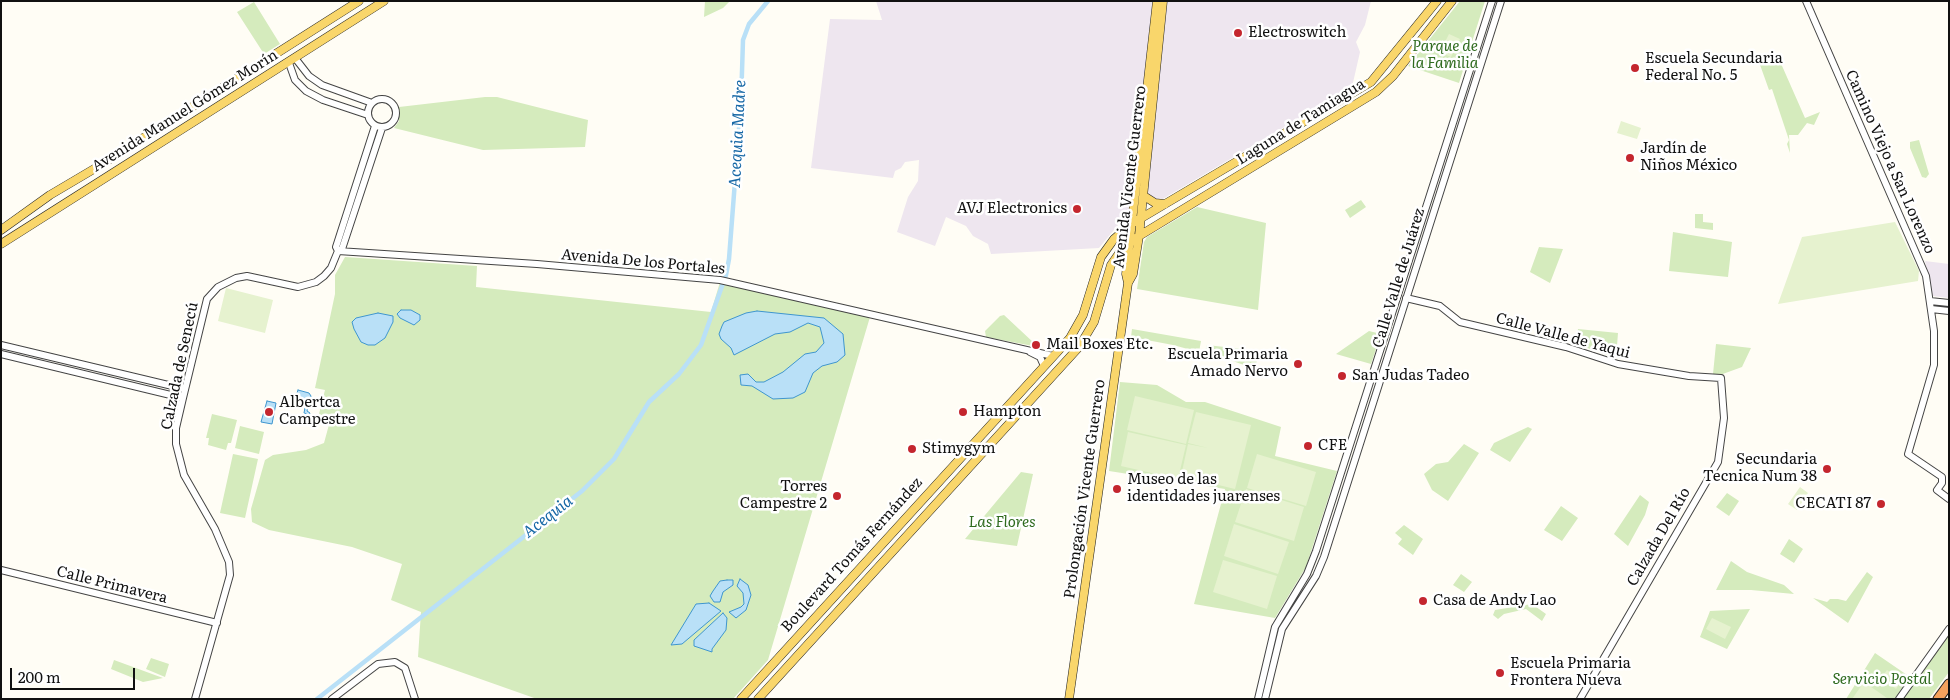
<!DOCTYPE html>
<html>
<head>
<meta charset="utf-8">
<style>
	body { margin:0 }
	#map { position:relative; width:1950px; height:700px; overflow:hidden; background:#fffdf5; font-family:Literata,serif }
	canvas { display:block }
	.frame { position:absolute; inset:0; border:2px solid #111; pointer-events:none }
	.scale { position:absolute; left:10px; top:668px; width:125px; height:22px; box-sizing:border-box; border:2px solid #111; border-top:0; padding-left:6px; font-size:15px; line-height:18px; white-space:nowrap; color:#111; -webkit-text-stroke:4px #fff; paint-order:stroke }
</style>
</head>
<body>
<div id="map">
<canvas width="1950" height="700"></canvas>
<div class="frame"></div>
<div class="scale">200 m</div>
</div>
<script>
const c = document.querySelector('canvas').getContext('2d');
c.lineJoin = 'round';
function paint(path, color) {
  c.fillStyle = color;
  c.fill(path, 'evenodd');
}
function poly(rows) {
  const path = new Path2D();
  for (const r of rows) {
    if (r.length === 3) {
      path.moveTo(r[0] + r[2], r[1]);
      path.arc(r[0], r[1], r[2], 0, 2 * Math.PI);
      continue;
    }
    path.moveTo(r[0], r[1]);
    for (let i = 2; i < r.length; i += 2) path.lineTo(r[i], r[i + 1]);
  }
  return path;
}
function trace(path, color, width, dash) {
  c.strokeStyle = color;
  c.lineWidth = width;
  c.lineCap = dash ? 'butt' : 'round';
  c.setLineDash(dash || []);
  c.stroke(path);
}
function label(font, color, halo, rows, align = 'center') {
  c.font = font + ' Literata,serif';
  c.lineWidth = 5;
  c.setLineDash([]);
  c.textBaseline = 'middle';
  c.strokeStyle = halo;
  c.fillStyle = color;
  for (const [text, x, y, turn = 0] of rows) {
    c.save();
    c.translate(x, y);
    c.rotate((+turn || 0) * Math.PI / 180);
    c.textAlign = isNaN(turn) ? turn : align;
    if (halo) c.strokeText(text, 0, 0);
    c.fillText(text, 0, 0);
    c.restore();
  }
}
paint(poly([
	[876,1,1371,1,1365,25,1356,42,1360,52,1352,87,1161,200,1132,193,1128,213,1099,248,991,254,988,244,973,236,966,226,946,217,935,246,897,232,908,197,918,181,919,160,905,162,901,168,895,171,893,178,811,168,830,19,882,20],
	[1925,261,1949,264,1949,298,1933,296]
]), '#eee6ef');
paint(poly([
	[705,1,730,1,723,8,704,17],
	[1460,1,1485,1,1459,83,1408,66],
	[254,2,280,44,264,54,237,12],
	[1770,57,1773,62,1779,59,1805,118,1820,112,1814,125,1807,123,1798,135,1789,135,1790,153,1787,144,1789,140,1772,89,1769,90,1759,62],
	[485,97,497,97,588,120,585,147,483,150,394,128,399,121,399,107],
	[1919,140,1929,174,1926,178,1922,177,1910,148,1910,142],
	[1361,200,1366,207,1350,218,1345,210],
	[1197,207,1266,223,1258,310,1137,289,1144,242,1147,237],
	[1695,214,1703,214,1703,222,1713,223,1713,230,1695,228],
	[1673,232,1732,242,1728,277,1669,271],
	[1539,247,1563,249,1550,283,1530,272],
	[345,257,477,266,476,287,711,312,720,282,870,317,768,660,733,699,537,699,418,657,421,612,391,600,402,564,352,547,269,530,252,522,251,509,265,460,273,455,306,450,324,443,330,421,318,418,325,390,315,388,335,294,335,275],
	[1004,315,1034,343,1033,346,986,337,985,331,1000,316],
	[1132,329,1201,341,1199,352,1173,345,1131,337],
	[1578,329,1618,333,1616,358,1576,344],
	[1369,331,1381,334,1371,364,1336,354],
	[1716,344,1751,348,1742,367,1720,375,1713,374],
	[1207,345,1259,351,1255,369,1205,351],
	[1120,382,1157,385,1186,402,1205,402,1281,427,1275,456,1337,471,1306,567,1275,618,1194,604,1225,489,1109,471],
	[212,414,237,420,231,443,228,443,226,450,208,445,209,438,206,438],
	[240,426,264,432,259,454,235,448],
	[1528,427,1532,429,1510,462,1490,450,1494,443],
	[1464,444,1479,453,1448,501,1432,490,1424,474,1436,464,1448,462],
	[233,454,258,459,245,518,220,513],
	[1021,472,1033,474,1017,546,965,539],
	[1727,493,1739,501,1729,516,1716,507],
	[1640,495,1649,502,1645,515,1628,546,1614,534],
	[1561,506,1578,518,1562,541,1544,530],
	[1404,525,1423,539,1413,555,1398,544,1402,539,1395,533],
	[1789,539,1803,549,1794,563,1780,554],
	[1731,561,1747,572,1784,585,1794,594,1751,590,1716,590],
	[1867,572,1873,577,1848,623,1813,598,1827,602,1830,599,1838,599,1846,601],
	[1461,574,1472,582,1464,592,1453,585],
	[1532,604,1546,614,1542,621,1526,609,1504,614,1498,619,1493,615,1495,610],
	[1750,609,1727,649,1700,637,1710,611],
	[1949,634,1949,672,1929,699,1903,699],
	[1875,653,1910,677,1895,699,1846,699],
	[151,658,169,664,165,677,146,669],
	[114,660,163,678,143,682,111,669]
]), '#d5ebbd');
paint(poly([
	[1449,34,1460,39,1451,57,1440,52],
	[1621,121,1641,128,1637,139,1617,133],
	[1895,222,1919,271,1918,281,1778,304,1802,237],
	[226,288,273,300,265,333,218,321],
	[1135,396,1194,410,1186,444,1127,430],
	[1196,412,1251,425,1235,489,1181,476,1188,444,1208,448,1188,443],
	[1128,432,1186,445,1178,479,1121,466],
	[1257,454,1316,472,1306,506,1247,488],
	[1800,487,1808,493,1797,510,1788,504],
	[1246,489,1304,507,1294,541,1235,522],
	[1234,524,1289,542,1278,574,1224,556],
	[1223,560,1277,576,1267,609,1213,592],
	[1712,618,1731,627,1725,639,1706,629],
	[1887,670,1902,680,1896,689,1881,678],
	[1864,682,1887,698,1887,699,1852,699]
]), '#e6f2cf');
const water = poly([
	[401,310,411,310,420,315,420,320,414,325,400,318,397,314,401,310],
	[757,311,824,318,843,334,845,355,837,362,822,366,813,373,805,392,793,398,773,399,752,386,741,385,740,375,748,374,756,382,764,382,783,372,805,354,816,352,824,343,820,327,808,323,790,332,775,334,734,355,731,348,721,339,719,334,722,326,724,322,746,313,757,311],
	[378,313,393,316,393,322,385,338,375,345,368,345,361,342,354,329,352,322,356,318,378,313],
	[298,390,309,393,311,396,307,411,310,413,309,415,304,413,306,402,295,399,298,390],
	[267,401,276,403,272,424,261,422,267,401],
	[740,579,748,585,751,595,746,610,736,618,729,612,741,607,744,604,743,593,737,586,740,579],
	[727,580,733,580,733,585,723,592,720,602,714,602,710,596,713,591,720,581,727,580],
	[709,603,721,611,682,644,671,645,696,604,709,603],
	[723,613,727,618,726,630,712,649,712,652,694,646,694,640,723,613]
]);
paint(water, '#b9e0f7');
trace(water, '#3f96cf', 1);
trace(poly([
	[317,699,582,491,614,459,649,402,679,374,701,345,726,275,729,259,741,103,743,40,749,24,768,1]
]), '#b9e0f7', 4.5);
const minor = poly([
	[1806,1,1926,276,1934,331,1934,365,1908,454,1942,477,1942,483,1937,490,1949,499],
	[295,58,309,76,322,85,372,103],
	[289,63,295,80,306,91,323,100,368,115],
	[382,113,14],
	[338,251,537,264,720,280,1053,356],
	[338,251,336,247,375,126],
	[1406,298,1440,306,1460,322,1566,347,1618,364,1689,376,1721,378,1724,418,1718,462,1580,699],
	[1930,301,1949,303],
	[1931,309,1949,311],
	[1,345,185,389],
	[1030,352,1040,357,1044,366],
	[1,354,183,398],
	[1,570,217,623],
	[195,699,230,575,229,562,215,529,184,475,176,444,176,428,183,398,207,299,218,287,236,278,247,276,298,287,316,282,324,276,331,268,338,251,342,249,382,128],
	[332,699,378,664,395,662,405,668,415,699],
	[1258,699,1275,627,1307,574,1316,551,1492,1],
	[1265,699,1282,629,1316,576,1324,557,1501,1],
	[1899,699,1949,629]
]);
const major = poly([
	[1144,196,1155,203,1165,204],
	[1,230,50,195,99,166,359,1],
	[1,244,384,1],
	[1128,283,1126,274,1157,1],
	[741,699,1070,338,1083,315,1101,257,1114,239,1133,223,1165,204,1371,82,1437,1],
	[758,699,1079,347,1094,322,1111,265,1122,249,1139,236,1376,92,1393,76,1452,1],
	[1069,699,1128,283,1133,274,1139,236,1163,1]
]);
const highway = poly([
	[1938,699,1949,684]
]);
trace(minor, '#444', 8);
trace(major, '#222', 9);
trace(highway, '#222', 11);
trace(minor, '#fff', 6);
trace(major, '#f9d66b', 8);
trace(highway, '#f5a25d', 9);
for (const [x, y, r, color] of [
	[1238,33,5,"#c4262e"],
	[1635,68,5,"#c4262e"],
	[1630,158,5,"#c4262e"],
	[1077,209,5,"#c4262e"],
	[1036,345,5,"#c4262e"],
	[1298,364,5,"#c4262e"],
	[1342,376,5,"#c4262e"],
	[269,412,5,"#c4262e"],
	[963,412,5,"#c4262e"],
	[1308,446,5,"#c4262e"],
	[912,449,5,"#c4262e"],
	[1827,469,5,"#c4262e"],
	[1117,489,5,"#c4262e"],
	[837,496,5,"#c4262e"],
	[1881,504,5,"#c4262e"],
	[1423,601,5,"#c4262e"],
	[1500,673,5,"#c4262e"]
]) {
  const dot = new Path2D();
  dot.arc(x, y, r, 0, 2 * Math.PI);
  c.fillStyle = color;
  c.fill(dot);
  trace(dot, '#fff', 2);
}
label('15px', '#111', '#fff', [
	["Electroswitch",1248,33],
	["Escuela Secundaria",1645,59],
	["Federal No. 5",1645,76],
	["Jardín de",1640,149],
	["Niños México",1640,166],
	["AVJ Electronics",1067,209,"right"],
	["Mail Boxes Etc.",1046,345],
	["Escuela Primaria",1288,355,"right"],
	["Amado Nervo",1288,372,"right"],
	["San Judas Tadeo",1352,376],
	["Albertca",279,403],
	["Campestre",279,420],
	["Hampton",973,412],
	["CFE",1318,446],
	["Stimygym",922,449],
	["Secundaria",1817,460,"right"],
	["Tecnica Num 38",1817,477,"right"],
	["Museo de las",1127,480],
	["identidades juarenses",1127,497],
	["Torres",827,487,"right"],
	["Campestre 2",827,504,"right"],
	["CECATI 87",1871,504,"right"],
	["Casa de Andy Lao",1433,601],
	["Escuela Primaria",1510,664],
	["Frontera Nueva",1510,681]
], 'left');
label('italic 15px', '#2f6b1f', '#fff', [
	["Parque de",1445,47],
	["la Familia",1445,64],
	["Las Flores",1002,523],
	["Servicio Postal",1882,680]
]);
label('15px', '#111', '#fff', [
	["Avenida Manuel Gómez Morín",185,111,-32],
	["Laguna de Tamiagua",1301,122,-32],
	["Camino Viejo a San Lorenzo",1890,162,66],
	["Avenida Vicente Guerrero",1130,177,-83],
	["Avenida De los Portales",643,262,5],
	["Calle Valle de Juárez",1399,278,-73],
	["Calle Valle de Yaqui",1563,336,15],
	["Calzada de Senecú",180,366,-78],
	["Prolongación Vicente Guerrero",1085,489,-82],
	["Calzada Del Río",1659,537,-60],
	["Boulevard Tomás Fernández",852,555,-48],
	["Calle Primavera",112,585,14]
]);
label('italic 16px', '#1768a6', '#fff', [
	["Acequia Madre",738,134,-87],
	["Acequia",548,517,-38]
]);
</script>
</body>
</html>
